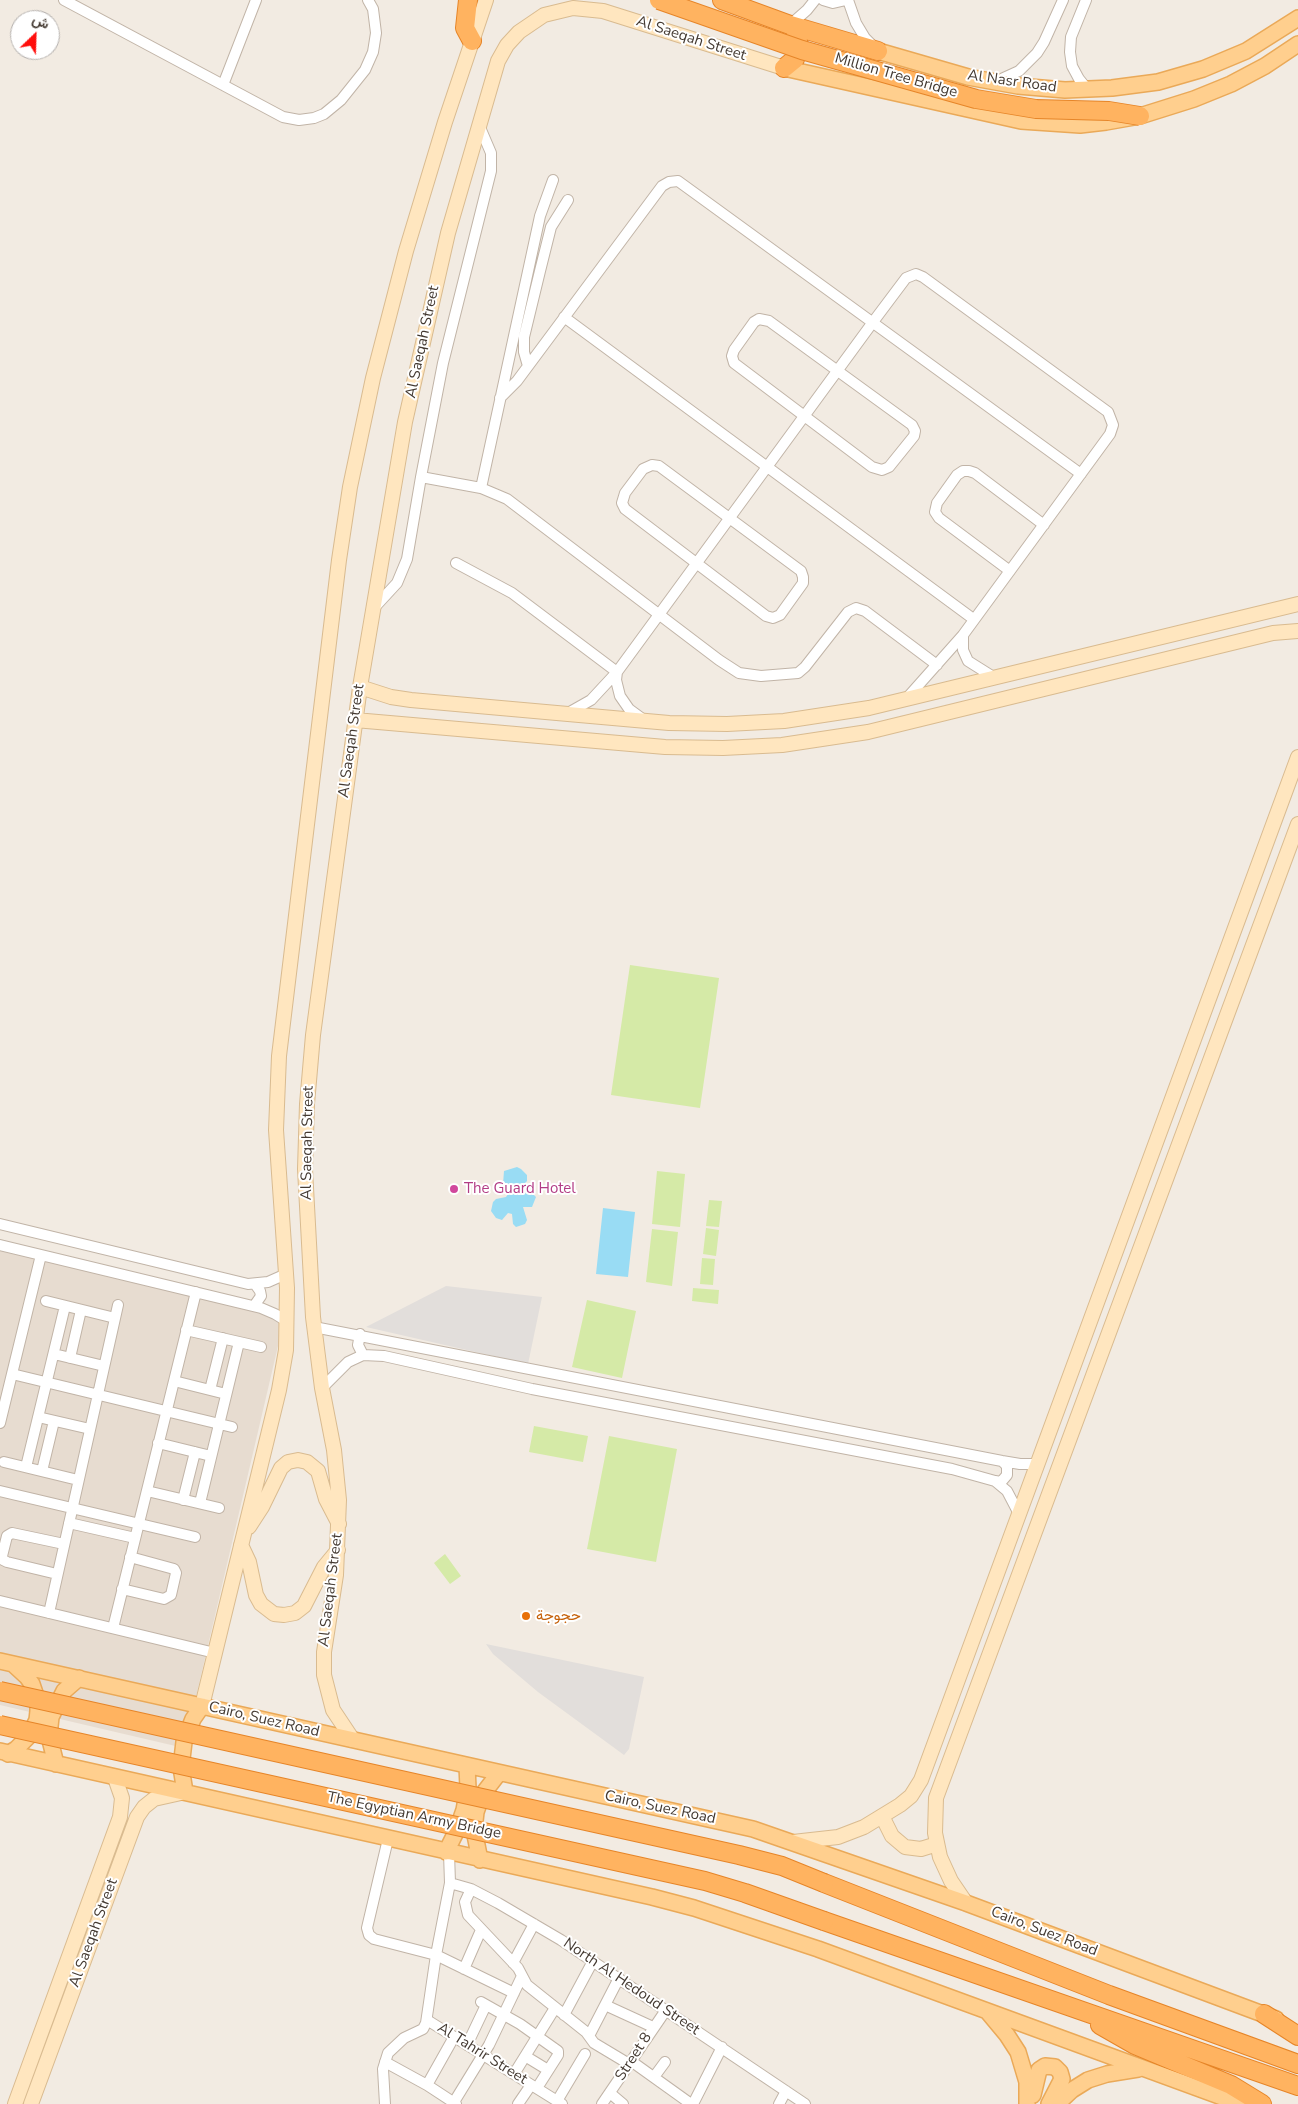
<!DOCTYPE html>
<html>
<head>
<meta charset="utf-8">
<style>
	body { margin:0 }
	#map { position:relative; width:1298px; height:2104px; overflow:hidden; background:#f2ebe2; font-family:"Nunito Sans",Vazirmatn,sans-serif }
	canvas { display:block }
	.north { position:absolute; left:10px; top:10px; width:50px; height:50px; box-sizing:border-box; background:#fff; border:1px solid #b4b0ad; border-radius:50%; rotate:24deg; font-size:14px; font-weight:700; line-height:20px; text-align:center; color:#443a32 }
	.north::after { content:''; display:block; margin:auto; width:18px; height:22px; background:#ff0e0c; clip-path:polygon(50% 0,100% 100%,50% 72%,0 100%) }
</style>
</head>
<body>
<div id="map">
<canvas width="1298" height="2104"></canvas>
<div class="north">ش</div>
</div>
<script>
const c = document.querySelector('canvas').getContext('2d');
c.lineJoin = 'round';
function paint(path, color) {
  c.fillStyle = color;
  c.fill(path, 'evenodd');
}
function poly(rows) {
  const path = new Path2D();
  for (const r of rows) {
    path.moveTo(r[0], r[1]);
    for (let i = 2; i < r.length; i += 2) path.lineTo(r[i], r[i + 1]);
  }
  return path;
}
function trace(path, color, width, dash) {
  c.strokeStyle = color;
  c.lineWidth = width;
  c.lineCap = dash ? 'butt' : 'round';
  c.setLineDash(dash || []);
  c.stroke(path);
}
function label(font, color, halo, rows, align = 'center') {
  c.font = font + ' "Nunito Sans",Vazirmatn,sans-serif';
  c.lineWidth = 4;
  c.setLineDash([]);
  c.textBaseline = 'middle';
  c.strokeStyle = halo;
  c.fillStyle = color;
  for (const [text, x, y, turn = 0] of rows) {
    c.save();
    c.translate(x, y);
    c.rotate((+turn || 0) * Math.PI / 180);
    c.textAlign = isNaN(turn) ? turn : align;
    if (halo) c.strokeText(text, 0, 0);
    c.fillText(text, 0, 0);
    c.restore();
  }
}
paint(poly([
	[0,1249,285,1316,184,1748,0,1705]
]), '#e7dcd0');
paint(poly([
	[630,965,719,978,700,1108,611,1095],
	[657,1171,685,1174,680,1227,652,1224],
	[709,1200,722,1201,719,1227,706,1226],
	[706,1228,719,1230,716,1256,703,1254],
	[652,1229,678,1232,672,1286,646,1282],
	[702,1258,715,1259,713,1285,700,1284],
	[693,1288,719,1290,718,1304,692,1301],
	[587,1300,636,1311,622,1378,572,1367],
	[534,1426,588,1436,583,1462,529,1452],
	[609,1436,677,1449,656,1562,587,1549],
	[445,1554,461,1576,450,1584,434,1563]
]), '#d5eaa7');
paint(poly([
	[446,1286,542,1297,528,1364,366,1327],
	[486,1644,644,1677,629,1749,624,1755,538,1692,493,1654]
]), '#e2dedb');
paint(poly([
	[517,1167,521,1169,527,1175,527,1181,521,1188,523,1193,533,1194,536,1197,532,1207,523,1207,527,1220,525,1224,516,1227,513,1224,512,1214,508,1213,502,1220,496,1218,491,1211,493,1202,496,1199,506,1197,508,1194,508,1189,503,1184,504,1171],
	[603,1208,635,1212,628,1277,596,1274]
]), '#99dcf4');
const street = poly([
	[64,0,283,117,299,120,314,118,324,114,341,100,365,70,373,52,376,33,373,9,368,0],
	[823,0,833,3,846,0],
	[848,0,856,23,865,38,875,48],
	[1086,0,1071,37,1070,52,1072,66,1079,79,1088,90],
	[790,25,807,10,815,0],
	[997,81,1019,71,1037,53,1044,42,1063,0],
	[223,85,256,0],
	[564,317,972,618],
	[759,319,769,321,912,425,915,431,914,436,889,467,882,470,872,467,734,363,732,356,734,350,754,322,759,319],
	[528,366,524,352,524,337,540,271,551,227,568,200],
	[500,398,517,381,662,186,669,182,678,181,1081,474],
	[652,465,659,466,801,571,803,577,803,583,780,615,773,618,766,616,625,509,622,503,625,493,643,469,652,465],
	[421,477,481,488,507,499,719,660,739,673,761,676,798,673,805,667,848,612,856,608,865,611,937,665],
	[481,488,540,216,553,180],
	[456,563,512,593,617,672],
	[1010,571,939,518,935,512,937,503,957,475,963,471,969,471,975,473,1044,525],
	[373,609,397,583,407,559,421,477,443,363,491,171,491,153,479,125],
	[963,635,963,650,968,661,995,678],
	[617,672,616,680,620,696,629,709,644,720],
	[568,713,591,700,617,672,873,322,906,278,916,274,923,277,1108,412,1113,425,1110,434,963,635,907,698],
	[0,1224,248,1284,268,1282,286,1274],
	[0,1245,261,1308,275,1314,288,1322],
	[46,1301,115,1318],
	[254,1306,261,1296,260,1291,255,1284],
	[314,1327,1002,1461,1020,1464,1037,1464],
	[186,1330,261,1347],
	[360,1334,358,1345,363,1355],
	[54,1354,104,1366],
	[70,1358,81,1310],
	[12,1374,232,1427],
	[174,1381,226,1394],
	[322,1388,348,1362,363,1355,384,1356,532,1389,952,1469,995,1481,1007,1491,1018,1512],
	[210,1390,223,1338],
	[38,1417,90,1429],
	[0,1423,41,1255],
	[158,1443,211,1456],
	[4,1462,78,1480],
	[26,1467,65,1306],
	[42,1471,54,1421],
	[995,1481,1001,1482,1007,1475,1007,1466,1002,1461],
	[0,1491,195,1537],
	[147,1491,219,1508],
	[183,1500,195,1452],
	[200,1503,239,1342],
	[69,1523,135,1538],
	[57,1574,7,1562,3,1560,2,1556,7,1536,12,1533,64,1544],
	[122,1589,164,1599,171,1595,176,1573,174,1569,130,1557],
	[0,1601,215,1653],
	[49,1613,118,1305],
	[113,1628,196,1292],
	[388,1839,367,1928,369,1935,374,1939,436,1955,514,1993],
	[450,1883,471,1889,498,1903,561,1940,805,2104],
	[471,1889,465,1902,468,1915,518,1968,527,1985,586,2032,594,2043,629,2064],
	[513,1963,534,1924],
	[464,1969,481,1930],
	[481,2002,520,2024,558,2051,558,2055,537,2088],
	[605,2005,653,2027],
	[564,2015,593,1961],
	[427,2020,562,2104],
	[589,2036,619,1978],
	[467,2045,486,2005],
	[525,2056,548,2070],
	[631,2061,691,2104],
	[385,2062,427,2085,456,2104],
	[514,2074,555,2008],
	[654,2077,665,2062],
	[427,2085,454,2037],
	[610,2093,623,2104],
	[557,2101,585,2054],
	[454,2102,489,2045,522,1976],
	[385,2104,383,2069,388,2053,404,2038,423,2029,426,2023,436,1955,450,1883,449,1853],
	[518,2104,531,2085],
	[602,2104,666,2010],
	[693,2104,722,2047],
	[779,2104,786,2091]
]);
const secondary = poly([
	[360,687,391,697,411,700,669,723,727,724,784,721,869,708,1298,604],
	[355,720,665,747,723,748,782,745,868,732,1273,633,1298,631],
	[249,1527,262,1507,281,1468,288,1462,298,1460,307,1462,318,1471,326,1499,339,1524],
	[241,1545,249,1562,256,1595,261,1604,274,1614,284,1615,295,1613,304,1606,324,1567,338,1550],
	[202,1706,279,1390,286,1350,287,1288,276,1130,279,1056,339,560,350,487,373,378,406,251,445,122,486,0],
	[353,1740,333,1710,324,1675,324,1652,336,1575,339,1500,334,1450,322,1388,313,1317,305,1169,307,1104,313,1035,360,687,405,422,448,233,498,61,507,45,519,32,544,15,573,8,603,11,784,68],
	[883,1818,892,1836,905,1847,921,1849,937,1844],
	[793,1842,838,1837,864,1827,900,1805,911,1796,921,1780,1298,757],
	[966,1903,951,1881,940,1857,935,1833,936,1798,1298,824],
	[15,2104,120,1817,122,1798,115,1778],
	[31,2104,137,1817,144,1807,154,1799,181,1793]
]);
const primary = poly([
	[878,51,968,77,1018,86,1065,90,1112,88,1158,82,1203,69,1246,51,1298,18],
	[784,68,1021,121,1080,125,1106,122,1140,116,1194,99,1231,84,1265,66,1298,44],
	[0,1661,753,1829,966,1903,1276,2019],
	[0,1751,652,1897,694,1908,818,1949,1241,2104],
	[8,1754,16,1749,29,1736,37,1720,38,1711,38,1702,32,1684,27,1677,14,1665],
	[56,1764,49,1736,51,1717,64,1691,79,1678],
	[185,1792,181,1767,184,1742,193,1719,202,1706],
	[446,1852,457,1830,464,1810,468,1788,467,1766],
	[480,1860,474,1830,476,1812,482,1795,499,1773],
	[987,2011,1007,2035,1018,2052,1027,2082,1027,2104],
	[1033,2095,1039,2070,1045,2066,1055,2067,1060,2072,1062,2079,1049,2104],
	[1057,2104,1072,2090,1088,2080,1107,2074,1138,2069]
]);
const highway = poly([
	[468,0,465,28,472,41],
	[722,0,790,25,878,51],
	[784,68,795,59,799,45,796,35],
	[824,1883,1109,1995,1298,2064],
	[824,1921,1298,2086],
	[1264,2014,1298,2036],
	[1100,2025,1135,2045,1231,2085,1262,2104]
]);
trace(street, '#c1b4a7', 12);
trace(secondary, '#d9bb90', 16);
trace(primary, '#eaa958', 18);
trace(highway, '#e68528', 20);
trace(street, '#fff', 10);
trace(secondary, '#ffe6bf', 14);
trace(primary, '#ffcf8e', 15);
trace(highway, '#ffb360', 18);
const highwayBridge = poly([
	[659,0,802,50,976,99,1036,109,1109,111,1140,116],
	[0,1691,739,1855,782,1866,824,1883],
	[0,1725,705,1881,745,1893,824,1921]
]);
trace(highwayBridge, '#e68528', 20, []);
trace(highwayBridge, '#ffb360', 18);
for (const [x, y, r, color] of [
	[454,1189,5,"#d1479c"],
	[526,1616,5,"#e8710a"]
]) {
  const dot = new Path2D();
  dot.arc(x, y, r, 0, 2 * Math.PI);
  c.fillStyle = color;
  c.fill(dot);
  trace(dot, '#fff', 2);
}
label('15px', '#443a32', '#fff', [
	["Al Saeqah Street",691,39,18],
	["Million Tree Bridge",896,76,16],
	["Al Nasr Road",1012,82,8],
	["Al Saeqah Street",423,342,-78],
	["Al Saeqah Street",352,741,-82],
	["Al Saeqah Street",308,1143,-89],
	["Al Saeqah Street",331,1590,-83],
	["Cairo, Suez Road",264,1720,13],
	["Cairo, Suez Road",660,1808,12],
	["The Egyptian Army Bridge",414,1816,12],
	["Cairo, Suez Road",1044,1932,21],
	["Al Saeqah Street",94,1933,-70],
	["North Al Hedoud Street",631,1987,34],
	["Al Tahrir Street",482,2054,32],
	["Street 8",634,2057,-57]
]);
label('15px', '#b23c85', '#fff', [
	["The Guard Hotel",464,1189]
], 'left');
label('15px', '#c56008', '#fff', [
	["حجوجة",536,1616]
], 'left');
</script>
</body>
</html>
